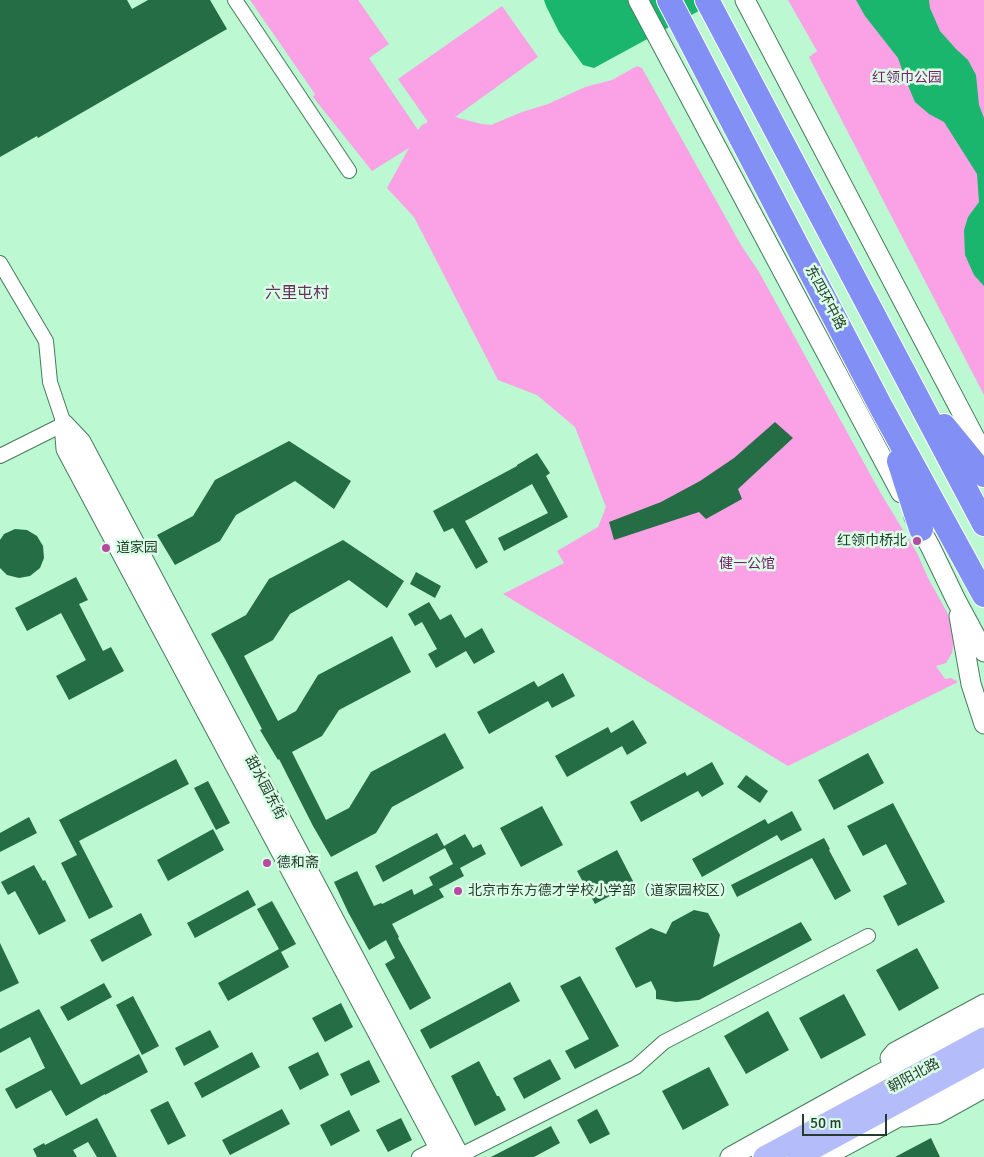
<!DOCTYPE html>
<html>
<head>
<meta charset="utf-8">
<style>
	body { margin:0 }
	#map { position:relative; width:984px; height:1157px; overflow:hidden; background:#bcf8d1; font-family:Signika,sans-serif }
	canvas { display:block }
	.scale { position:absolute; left:802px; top:1114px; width:85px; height:22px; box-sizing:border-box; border:2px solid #253d2e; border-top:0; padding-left:6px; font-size:15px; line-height:18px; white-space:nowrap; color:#253d2e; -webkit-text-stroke:4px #dbfee7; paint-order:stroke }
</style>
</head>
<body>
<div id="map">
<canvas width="984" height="1157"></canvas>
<div class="scale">50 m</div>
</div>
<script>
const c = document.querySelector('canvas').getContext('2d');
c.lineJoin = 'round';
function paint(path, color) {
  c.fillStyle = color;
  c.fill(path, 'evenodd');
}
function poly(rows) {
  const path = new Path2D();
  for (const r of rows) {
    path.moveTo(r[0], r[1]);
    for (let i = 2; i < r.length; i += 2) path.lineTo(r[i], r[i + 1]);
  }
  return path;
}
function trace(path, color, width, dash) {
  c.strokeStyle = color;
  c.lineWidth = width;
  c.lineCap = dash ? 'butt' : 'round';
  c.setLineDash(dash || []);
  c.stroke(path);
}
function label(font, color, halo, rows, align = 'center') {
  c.font = font + ' Signika,"Noto Sans SC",sans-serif';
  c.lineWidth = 5;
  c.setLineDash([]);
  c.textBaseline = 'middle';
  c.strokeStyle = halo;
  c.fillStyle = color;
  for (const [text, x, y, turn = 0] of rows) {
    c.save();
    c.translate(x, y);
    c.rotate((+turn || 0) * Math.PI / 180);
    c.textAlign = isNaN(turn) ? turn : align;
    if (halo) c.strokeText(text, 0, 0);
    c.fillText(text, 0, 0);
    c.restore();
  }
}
paint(poly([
	[250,0,358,0,389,44,369,58,418,130,422,125,428,122,398,79,502,6,538,57,455,117,481,124,491,125,522,112,548,104,585,87,612,80,637,66,642,68,741,245,759,272,880,492,917,553,928,578,948,614,954,641,952,653,946,663,936,666,945,679,951,678,958,682,788,766,503,594,564,563,557,551,598,527,606,507,575,427,537,395,498,380,414,217,387,188,409,148,372,171,313,97,315,94],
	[788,0,984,0,984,395,809,57,817,51]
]), '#faa2e5');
paint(poly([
	[544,0,719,0,594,68,583,65,559,32,546,6],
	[856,0,929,0,930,8,940,31,956,49,968,60,976,75,979,105,984,118,984,286,974,275,965,255,964,230,968,217,979,202,977,174,944,122,929,114,915,102,906,81,898,58,865,16]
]), '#1bb66e');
paint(poly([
	[0,0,127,0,132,9,148,0,210,0,227,29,38,138,37,136,0,157],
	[775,422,793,438,738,489,742,499,706,519,699,512,614,540,609,522,661,502,700,481,734,458],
	[289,441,351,481,334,509,295,481,236,515,220,541,175,565,157,535,193,516,215,480],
	[537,453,550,473,546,476,568,517,504,551,498,538,548,513,532,484,471,518,465,521,488,562,476,569,453,528,444,532,433,511,517,466,517,465],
	[15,529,27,530,37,536,43,546,44,558,40,568,30,576,19,578,7,575,0,568,0,540,4,534],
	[343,540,404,581,387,608,349,580,290,614,273,640,244,656,278,721,296,711,318,675,392,636,411,672,339,710,322,736,292,752,326,820,349,808,371,772,445,733,464,768,392,807,376,833,331,857,313,826,279,759,278,760,260,730,262,729,225,659,211,634,246,615,269,579],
	[416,572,441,586,435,598,410,584],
	[76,577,88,600,79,604,103,651,111,647,124,671,69,700,56,676,86,660,61,613,27,631,15,608],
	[429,602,440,620,451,614,465,638,482,628,495,652,474,664,466,651,436,668,428,654,437,649,422,622,415,626,408,614],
	[563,673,575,696,552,708,548,701,489,734,477,712,534,681,538,687],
	[633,720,647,743,627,755,622,746,567,777,555,756,608,727,611,733],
	[868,753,884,783,834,810,818,780],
	[176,759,189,784,79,841,113,907,89,919,61,863,77,855,59,820],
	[712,762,724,784,702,797,698,791,641,822,630,802,685,772,687,776],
	[746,775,768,791,760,803,737,787],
	[208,781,230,823,216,830,194,788],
	[893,803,945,902,898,926,883,896,907,884,886,844,863,856,847,826],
	[542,806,563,845,521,867,500,828],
	[792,811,802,830,781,841,777,835,702,877,692,859,765,819,768,824],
	[29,817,37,833,0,852,0,833],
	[213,829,224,850,168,881,157,860],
	[437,833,445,848,383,882,375,866],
	[465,834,473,848,481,844,486,854,460,868,464,876,439,889,444,897,392,924,399,937,398,938,431,998,410,1010,385,964,395,958,386,940,369,950,348,912,334,882,357,871,374,906,381,903,382,904,412,889,414,895,433,885,429,877,453,864,444,846],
	[824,838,830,849,829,850,851,891,835,900,812,858,737,897,731,885],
	[617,850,634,883,595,904,577,871],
	[34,865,43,881,45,880,66,921,39,935,15,891,8,895,1,882],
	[248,890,256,905,195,938,187,923],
	[272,901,296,944,281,952,289,967,228,1001,218,983,279,949,257,909],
	[694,910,708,913,720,935,713,967,801,922,812,940,699,1000,676,1002,656,999,656,991,651,981,636,988,615,948,651,928,666,934,672,922],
	[141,913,152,935,102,962,90,940],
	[0,943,19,983,0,992],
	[917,948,939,988,899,1011,876,970],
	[580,976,619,1046,575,1069,565,1051,589,1039,560,986],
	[510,982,520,1001,430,1049,420,1030],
	[104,983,112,997,68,1021,60,1007],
	[844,994,866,1035,821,1059,799,1018],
	[133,996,159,1046,142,1055,116,1005],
	[341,1003,353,1027,325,1042,312,1018],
	[39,1009,81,1085,139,1054,148,1072,105,1095,105,1094,66,1116,51,1090,16,1109,5,1089,45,1068,30,1037,0,1053,0,1029],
	[768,1011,789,1050,746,1074,724,1036],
	[210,1030,219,1047,184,1066,175,1048],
	[252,1052,260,1067,202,1098,194,1083],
	[318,1052,329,1075,300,1090,288,1067],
	[550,1059,561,1079,524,1099,513,1078],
	[369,1060,380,1082,351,1096,340,1074],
	[479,1061,497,1096,499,1096,506,1110,475,1126,451,1076],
	[709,1067,729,1105,683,1130,662,1091],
	[168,1101,186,1136,168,1145,150,1110],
	[282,1109,290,1124,230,1155,222,1140],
	[597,1109,610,1134,590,1144,577,1120],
	[349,1110,360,1131,331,1146,320,1125],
	[97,1118,117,1157,97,1157,88,1142,73,1150,77,1157,37,1157,33,1149,44,1143,45,1145],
	[401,1118,412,1140,388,1152,376,1130],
	[551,1126,560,1143,534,1157,491,1157],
	[931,1138,940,1157,895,1157]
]), '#246d45');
const street = poly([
	[235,0,349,171],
	[0,263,46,341,50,382,64,424,0,456],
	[459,1156,636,1067,664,1042,868,936],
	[419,1157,439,1147]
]);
const secondary = poly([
	[638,0,901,493],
	[745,0,984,455],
	[64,424,81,442,460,1157],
	[64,424,66,449,444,1157],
	[914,517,930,546,956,600,984,652],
	[959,616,971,684,984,724],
	[890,1058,895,1052,984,1004],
	[904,1117,937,1114,984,1088],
	[730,1157,876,1076,984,1020],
	[824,1157,984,1071]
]);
const primary = poly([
	[764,1157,984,1038],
	[798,1157,984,1056]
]);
const highway = poly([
	[669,0,881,407,984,595],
	[707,0,984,524],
	[944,426,984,475],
	[899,461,921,529]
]);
trace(street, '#457c5b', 16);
trace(secondary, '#457c5b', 21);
trace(primary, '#fff', 24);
trace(highway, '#fff', 26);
trace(street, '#fff', 14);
trace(secondary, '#fff', 19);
trace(primary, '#b4bcfa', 21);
trace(highway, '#8290f6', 24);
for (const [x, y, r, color] of [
	[917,541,5,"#b948a3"],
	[106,548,5,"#b948a3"],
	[267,863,5,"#b948a3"],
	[458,891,5,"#b948a3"]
]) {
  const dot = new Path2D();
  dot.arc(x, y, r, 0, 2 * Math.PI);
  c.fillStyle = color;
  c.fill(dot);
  trace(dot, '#dbfee7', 2);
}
label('14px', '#7a1e6b', '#dbfee7', [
	["红领巾公园",907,78],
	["健一公馆",747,564]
]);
label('14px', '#253d2e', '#dbfee7', [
	["东四环中路",825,298,62],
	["甜水园东街",265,788,62],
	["朝阳北路",914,1076,-28]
]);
label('14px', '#253d2e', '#dbfee7', [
	["红领巾桥北",907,541,"right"],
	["道家园",116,548],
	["德和斋",277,863],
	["北京市东方德才学校小学部（道家园校区）",468,891]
], 'left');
label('16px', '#68305c', '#dbfee7', [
	["六里屯村",297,294]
]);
</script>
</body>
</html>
